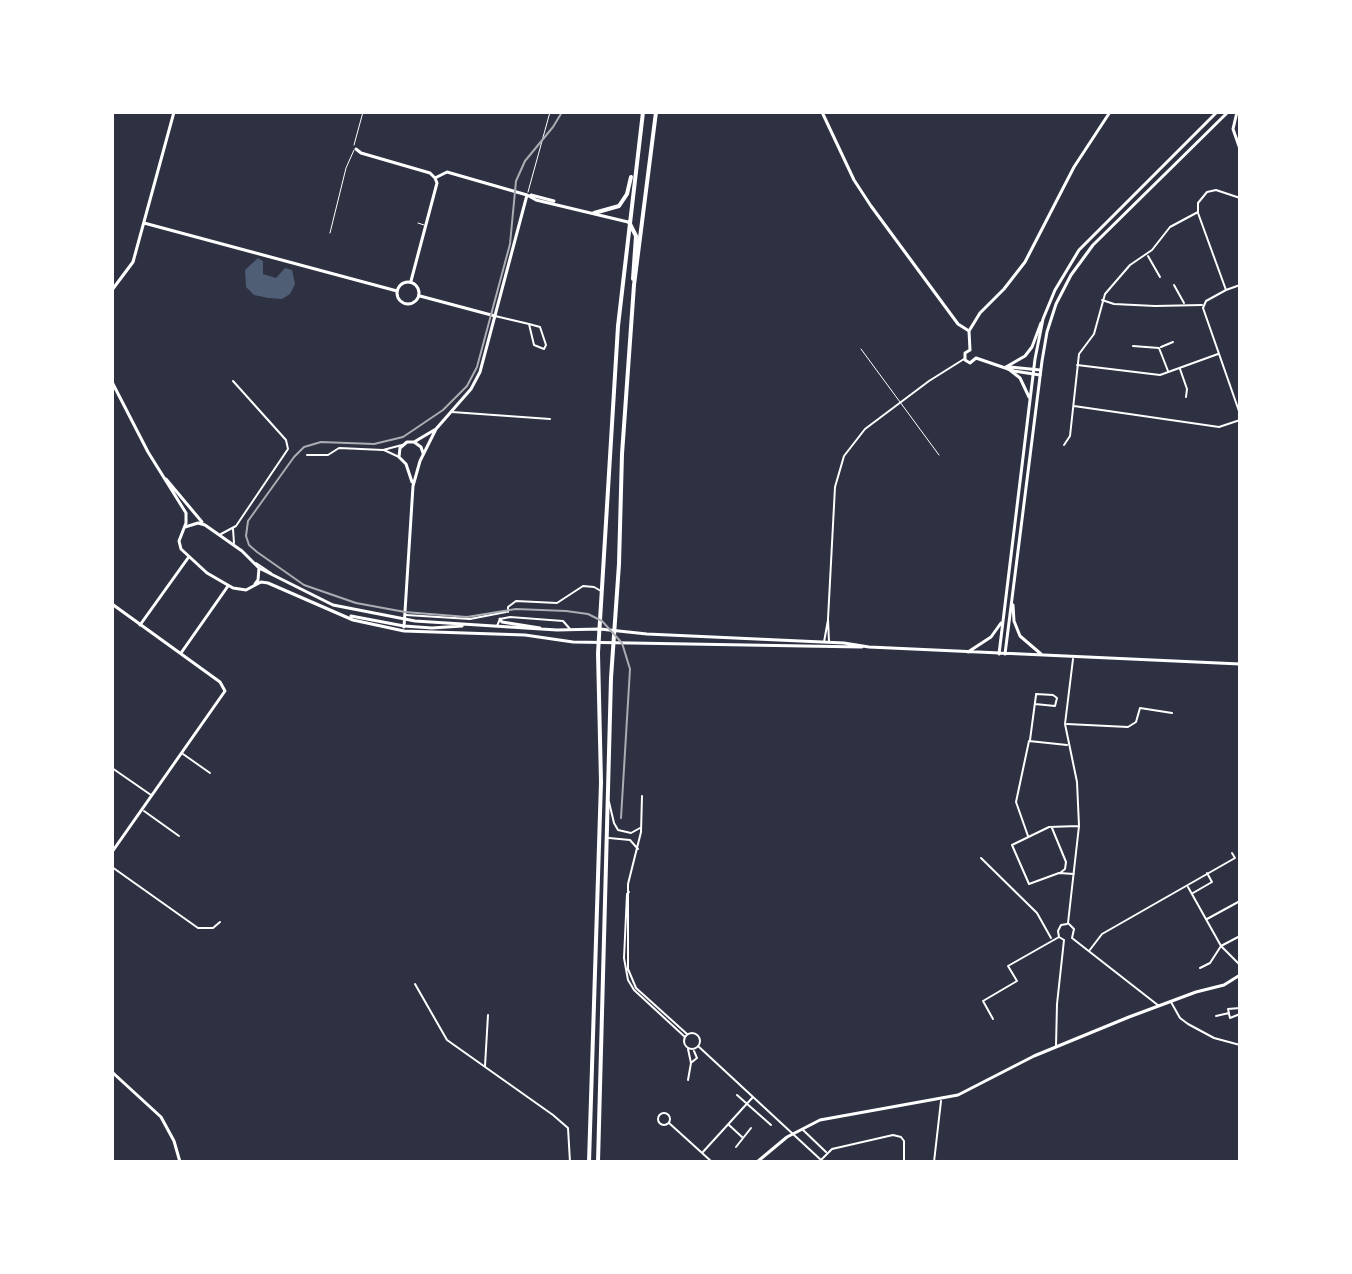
<!DOCTYPE html>
<html>
<head>
<meta charset="utf-8">
<style>
	body { margin:0 }
	#map { position:relative; width:1352px; height:1274px; overflow:hidden; background:#2d3142; font-family:"Fira Sans",sans-serif }
	canvas { display:block }
	.frame { position:absolute; inset:0; border:114px solid #fff; pointer-events:none }
</style>
</head>
<body>
<div id="map">
<canvas width="1352" height="1274"></canvas>
<div class="frame"></div>
</div>
<script>
const c = document.querySelector('canvas').getContext('2d');
c.lineJoin = 'round';
function paint(path, color) {
  c.fillStyle = color;
  c.fill(path, 'evenodd');
}
function poly(rows) {
  const path = new Path2D();
  for (const r of rows) {
    if (r.length === 3) {
      path.moveTo(r[0] + r[2], r[1]);
      path.arc(r[0], r[1], r[2], 0, 2 * Math.PI);
      continue;
    }
    path.moveTo(r[0], r[1]);
    for (let i = 2; i < r.length; i += 2) path.lineTo(r[i], r[i + 1]);
  }
  return path;
}
function trace(path, color, width, dash) {
  c.strokeStyle = color;
  c.lineWidth = width;
  c.lineCap = dash ? 'butt' : 'round';
  c.setLineDash(dash || []);
  c.stroke(path);
}
paint(poly([
	[258,258,263,261,263,274,276,278,285,268,292,270,295,284,290,294,282,299,268,298,254,295,246,287,245,270]
]), '#4f5d75');
trace(poly([
	[354,145,363,112],
	[528,192,550,112],
	[418,223,424,225],
	[330,233,346,168,354,150],
	[861,349,939,455]
]), '#fff', 1);
trace(poly([
	[1198,213,1226,290,1206,301,1203,308,1240,414],
	[1148,256,1160,277],
	[1174,285,1184,303],
	[1226,290,1240,285],
	[1102,300,1114,304,1155,306,1202,305],
	[495,316,529,324,540,327,546,345,544,349,534,345,529,324],
	[1133,346,1159,348,1168,371],
	[1161,347,1173,342],
	[1077,365,1160,375,1218,354],
	[1180,369,1187,389,1186,397],
	[1074,406,1219,427,1240,420],
	[452,412,550,419],
	[1064,445,1070,436,1079,354,1094,334,1105,294,1130,265,1152,250,1170,227,1198,212,1198,203,1207,192,1216,190,1240,198],
	[384,450,399,457],
	[307,455,328,455,339,448,383,450,402,445],
	[233,529,234,543],
	[221,534,236,526,288,449,286,440,233,381],
	[256,563,271,573],
	[508,612,508,607,516,601,557,603,583,586,594,587,601,591],
	[406,615,470,619,506,612],
	[497,626,500,619,510,617,563,621,570,629],
	[824,642,828,620],
	[829,642,828,619,835,487,844,456,865,429,929,381,964,359],
	[1067,724,1128,727,1136,722,1140,708,1172,713],
	[1030,740,1036,695,1036,694,1053,695,1057,698,1055,706,1035,704],
	[183,754,210,773],
	[112,768,151,795],
	[642,796,641,832,628,884,628,969,636,988,687,1034],
	[609,802,614,823,618,830,631,833,640,828],
	[144,811,179,836],
	[1052,828,1066,862,1065,869,1060,873],
	[1028,836,1016,802,1029,741,1067,745],
	[609,838,630,840,638,849],
	[981,858,1037,913,1051,938],
	[112,867,198,928,213,928,220,922],
	[1074,874,1059,873,1029,884,1012,845,1049,827,1078,826],
	[1188,887,1221,946,1240,965],
	[629,892,627,894,624,958,628,980,634,990,685,1037],
	[1193,893,1212,882,1207,873],
	[1207,919,1240,901],
	[1068,923,1079,826,1077,782,1065,724,1073,659],
	[1069,924,1074,929,1072,938],
	[1072,938,1159,1006],
	[1064,940,1059,937,1058,931,1061,925,1067,924],
	[1089,951,1102,934,1235,858,1232,853],
	[1200,968,1210,963,1221,946,1240,936],
	[415,984,447,1040,553,1115,568,1128,570,1162],
	[1171,1002,1180,1018,1188,1024,1214,1038,1240,1045],
	[1229,1014,1230,1018,1240,1014],
	[1216,1016,1229,1013,1228,1009,1240,1008],
	[993,1019,983,1001,1017,981,1008,966,1059,937],
	[692,1041,8],
	[698,1046,821,1160],
	[1056,1046,1057,1004,1064,940],
	[692,1062,697,1058,694,1051],
	[485,1066,488,1015],
	[688,1080,691,1063,688,1049],
	[737,1095,771,1125],
	[664,1119,6],
	[669,1123,712,1162],
	[729,1125,742,1137],
	[802,1129,826,1152],
	[736,1147,751,1128],
	[702,1153,753,1097],
	[819,1162,832,1149,893,1135,901,1137,904,1141,904,1162],
	[934,1162,941,1101]
]), '#fff', 2);
trace(poly([
	[822,112,854,180,871,206,958,324,969,331,970,350],
	[356,149,361,153,430,173,435,178],
	[435,178,447,172,527,195,536,200,628,222],
	[531,195,554,201],
	[144,223,397,291],
	[411,281,437,183,435,178],
	[408,293,11],
	[112,290,133,262,174,112],
	[420,296,495,316],
	[969,331,980,313,1004,289,1025,262,1074,167,1110,112],
	[970,350,965,353,965,360,970,363,976,358],
	[976,358,1014,371,1040,375],
	[1006,367,1025,356,1032,347,1041,323],
	[1010,367,1040,370],
	[414,442,421,447,423,453],
	[412,482,406,464,399,457,400,448,407,442,414,442,436,429],
	[112,604,220,682,225,691,112,852],
	[140,625,188,558],
	[404,627,413,486,420,461,436,429,471,389,480,372,527,195],
	[181,653,228,586],
	[757,1162,787,1137,820,1120,958,1095,1034,1056,1129,1017,1196,992,1224,985,1240,975]
]), '#fff', 3);
trace(poly([
	[1237,112,1233,129,1240,149],
	[1006,367,1020,378,1029,397],
	[112,382,148,452,186,513,186,523,179,541,181,549,207,573,233,588,246,590,261,582,268,583,353,620,404,631,525,635,573,642,862,647],
	[166,479,202,522],
	[185,527,198,523,205,525,242,551,259,568,258,580,255,584],
	[259,568,333,605,415,621,557,630,600,629,647,634,844,643,869,647,1240,664],
	[1013,605,1014,621,1020,636,1041,654],
	[351,616,404,626,432,628,462,626],
	[500,619,502,622,540,628],
	[968,652,991,637,1001,623],
	[999,654,1035,359,1043,319,1055,290,1079,250,1217,112],
	[1005,654,1042,361,1047,332,1056,304,1071,275,1093,245,1228,112],
	[112,1072,161,1117,174,1141,180,1162]
]), '#fff', 3);
trace(poly([
	[594,213,619,206,627,194,631,177],
	[629,222,636,236,633,279],
	[589,1162,601,782,598,653,618,326,643,112],
	[598,1162,611,678,619,564,622,454,634,285,656,112]
]), '#fff', 4);
trace(poly([
	[562,112,553,127,525,161,516,181,510,244,477,367,467,386,443,410,403,437,374,444,321,442,304,447,294,457,248,521,246,536,249,545,257,552,304,585,356,603,405,612,467,617,516,609,566,611,588,614,602,621,622,643,630,669,621,818]
]), '#abadb3', 2);
</script>
</body>
</html>
